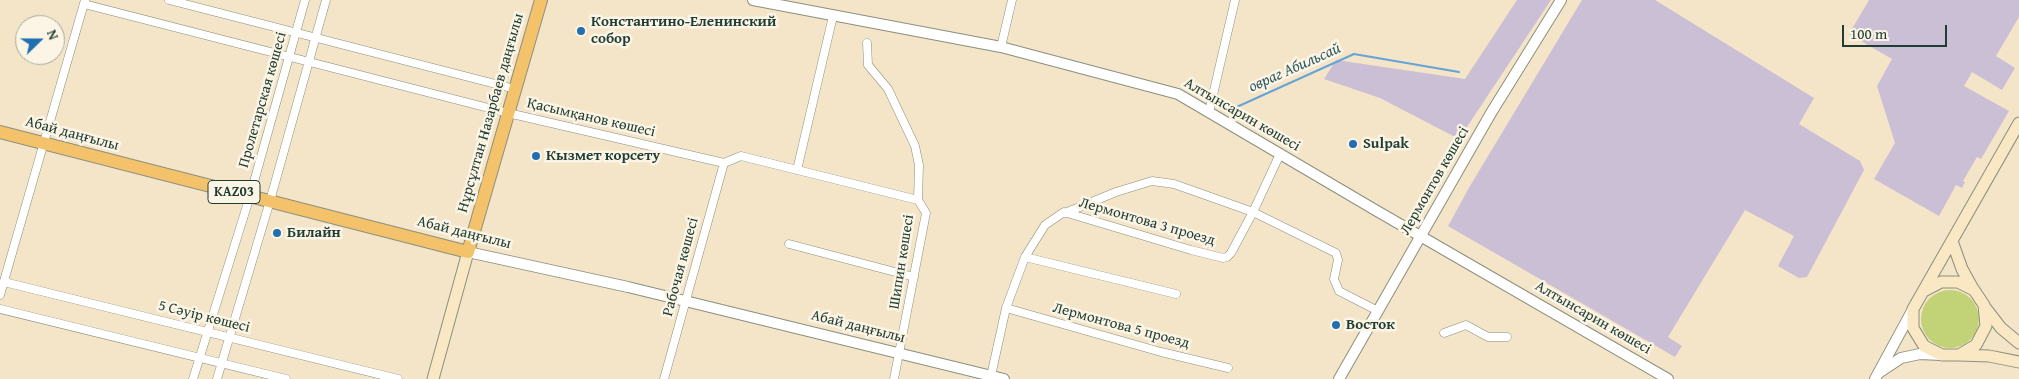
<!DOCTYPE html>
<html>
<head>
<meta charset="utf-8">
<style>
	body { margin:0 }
	#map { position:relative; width:2019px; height:379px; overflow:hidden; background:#f4e4c8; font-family:"Gentium Book Plus",serif }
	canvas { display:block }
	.north { position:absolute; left:15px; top:15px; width:50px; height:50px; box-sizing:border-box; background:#fcf5e5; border:1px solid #a4ab9e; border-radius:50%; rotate:68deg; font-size:14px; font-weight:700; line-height:20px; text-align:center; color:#1f3d34 }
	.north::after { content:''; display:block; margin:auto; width:18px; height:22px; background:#1f6fb2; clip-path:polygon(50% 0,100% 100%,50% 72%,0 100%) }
	.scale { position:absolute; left:1842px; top:25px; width:105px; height:22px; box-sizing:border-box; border:2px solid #1f3d34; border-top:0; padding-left:6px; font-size:15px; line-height:18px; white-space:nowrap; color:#1f3d34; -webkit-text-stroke:4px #fcf5e5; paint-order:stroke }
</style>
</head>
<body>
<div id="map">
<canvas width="2019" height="379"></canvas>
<div class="north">N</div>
<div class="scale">100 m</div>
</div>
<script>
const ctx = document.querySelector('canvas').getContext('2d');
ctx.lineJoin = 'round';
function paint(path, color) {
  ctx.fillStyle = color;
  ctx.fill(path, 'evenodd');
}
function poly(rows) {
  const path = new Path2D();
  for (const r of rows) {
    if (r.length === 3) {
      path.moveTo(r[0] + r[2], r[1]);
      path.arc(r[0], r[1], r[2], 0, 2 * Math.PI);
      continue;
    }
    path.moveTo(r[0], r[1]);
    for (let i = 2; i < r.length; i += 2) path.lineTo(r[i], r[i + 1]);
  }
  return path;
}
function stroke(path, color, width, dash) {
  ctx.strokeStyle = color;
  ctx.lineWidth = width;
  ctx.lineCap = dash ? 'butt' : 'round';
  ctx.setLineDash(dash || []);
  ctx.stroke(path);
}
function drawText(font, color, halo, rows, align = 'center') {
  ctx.font = font + ' "Gentium Book Plus",serif';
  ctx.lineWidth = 5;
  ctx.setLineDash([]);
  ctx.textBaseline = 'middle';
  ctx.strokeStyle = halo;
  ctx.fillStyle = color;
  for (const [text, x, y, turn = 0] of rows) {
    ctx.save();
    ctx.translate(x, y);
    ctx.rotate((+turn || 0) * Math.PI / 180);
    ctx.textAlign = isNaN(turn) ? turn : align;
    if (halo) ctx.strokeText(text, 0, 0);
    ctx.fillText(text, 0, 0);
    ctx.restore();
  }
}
paint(poly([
	[1517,0,1551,0,1459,139,1380,98,1324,79,1336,60,1465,79],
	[1582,0,1655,0,1814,98,1799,124,1860,161,1864,170,1807,277,1799,278,1778,266,1794,236,1745,210,1668,337,1682,346,1675,357,1448,226,1470,186],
	[1869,0,2019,0,2019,17,1996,56,2015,68,2002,90,1972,72,1964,86,2009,111,1981,159,1977,157,1963,181,1965,182,1962,188,1956,185,1939,216,1874,179,1895,143,1877,86,1892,59,1849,34]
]), '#cbbfd5');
paint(poly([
	[1950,319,29]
]), '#c1d376');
stroke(poly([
	[1230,110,1354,54,1459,72]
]), '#64a4d7', 2);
const minor = poly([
	[169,0,515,89],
	[84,4,508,113,724,163,741,156,918,200],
	[867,43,868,65,888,89,915,146,919,165,918,200,926,213,894,379],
	[1001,47,1012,0],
	[1209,112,1235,0],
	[797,170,833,16],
	[1065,213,1116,192,1152,181,1174,184,1253,212,1336,253,1338,260,1334,279,1339,291,1378,311],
	[789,244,914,277],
	[1025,257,1176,294],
	[4,282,398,379],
	[0,295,85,0],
	[1006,308,1161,352,1228,368],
	[0,309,286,379],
	[1444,333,1466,325,1488,337,1507,337],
	[991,376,1006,308,1025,257,1045,225,1064,212,1191,250,1223,258,1227,257,1231,253,1253,212,1280,154],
	[193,379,250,196,305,0],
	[217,379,270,201,326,0],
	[664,379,724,163]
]);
const tertiary = poly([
	[753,0,1001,47,1178,94,1377,211,1668,379],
	[468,252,628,287,1004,379],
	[1880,372,1901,358,1920,354,1941,355],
	[1339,379,1491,113,1561,0],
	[1875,379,1913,309]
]);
const secondary = poly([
	[1952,241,1962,269,1973,289],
	[1924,291,1941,282,1958,282,1974,290,1984,305,1986,326,1976,345,1959,355,1942,355,1924,346,1913,328,1913,309,2019,123],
	[1984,306,2001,328,2019,343],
	[1959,355,1989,356,2019,362],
	[433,379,468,252]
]);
const primary = poly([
	[0,132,468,252,541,0]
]);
stroke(minor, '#8a907e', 9);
stroke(tertiary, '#8a907e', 12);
stroke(secondary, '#8a907e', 13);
stroke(primary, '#8a907e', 14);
stroke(minor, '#fff', 8);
stroke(tertiary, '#fff', 10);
stroke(secondary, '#fae7c3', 11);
stroke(primary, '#f3c26a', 12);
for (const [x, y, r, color] of [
	[581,31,5,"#1f6fb2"],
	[1353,144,5,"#1f6fb2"],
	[536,156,5,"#1f6fb2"],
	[277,233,5,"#1f6fb2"],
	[1336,325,5,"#1f6fb2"]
]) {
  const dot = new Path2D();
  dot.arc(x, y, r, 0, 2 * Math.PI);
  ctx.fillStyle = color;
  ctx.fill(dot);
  stroke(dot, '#fcf5e5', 2);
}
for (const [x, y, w] of [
	[234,192,52]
]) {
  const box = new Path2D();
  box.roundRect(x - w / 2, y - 11.5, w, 23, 4);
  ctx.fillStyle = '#fcf5e5';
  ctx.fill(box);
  stroke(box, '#1f3d34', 1);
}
drawText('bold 14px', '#1f3d34', null, [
	["KАZ03",234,192]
]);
drawText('bold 15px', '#1f3d34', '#fcf5e5', [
	["Константино-Еленинский",591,22],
	["собор",591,39],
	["Sulpak",1363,144],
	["Кызмет корсету",546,156],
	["Билайн",287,233],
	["Восток",1346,325]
], 'left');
drawText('15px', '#1f3d34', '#fcf5e5', [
	["Пролетарская көшесі",263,100,-74],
	["Нұрсұлтан Назарбаев даңғылы",491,113,-74],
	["Алтынсарин көшесі",1242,115,30],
	["Қасымқанов көшесі",591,118,13],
	["Абай даңғылы",72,134,15],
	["Лермонтов көшесі",1435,181,-60],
	["Лермонтова 3 проезд",1147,222,16],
	["Абай даңғылы",464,233,14],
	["Шипин көшесі",902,262,-81],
	["Рабочая көшесі",681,267,-75],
	["5 Сәуір көшесі",204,317,14],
	["Алтынсарин көшесі",1593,318,30],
	["Лермонтова 5 проезд",1121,326,15],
	["Абай даңғылы",858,327,14]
]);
drawText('italic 16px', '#345c65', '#fcf5e5', [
	["овраг Абильсай",1295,68,-24]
]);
</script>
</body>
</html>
